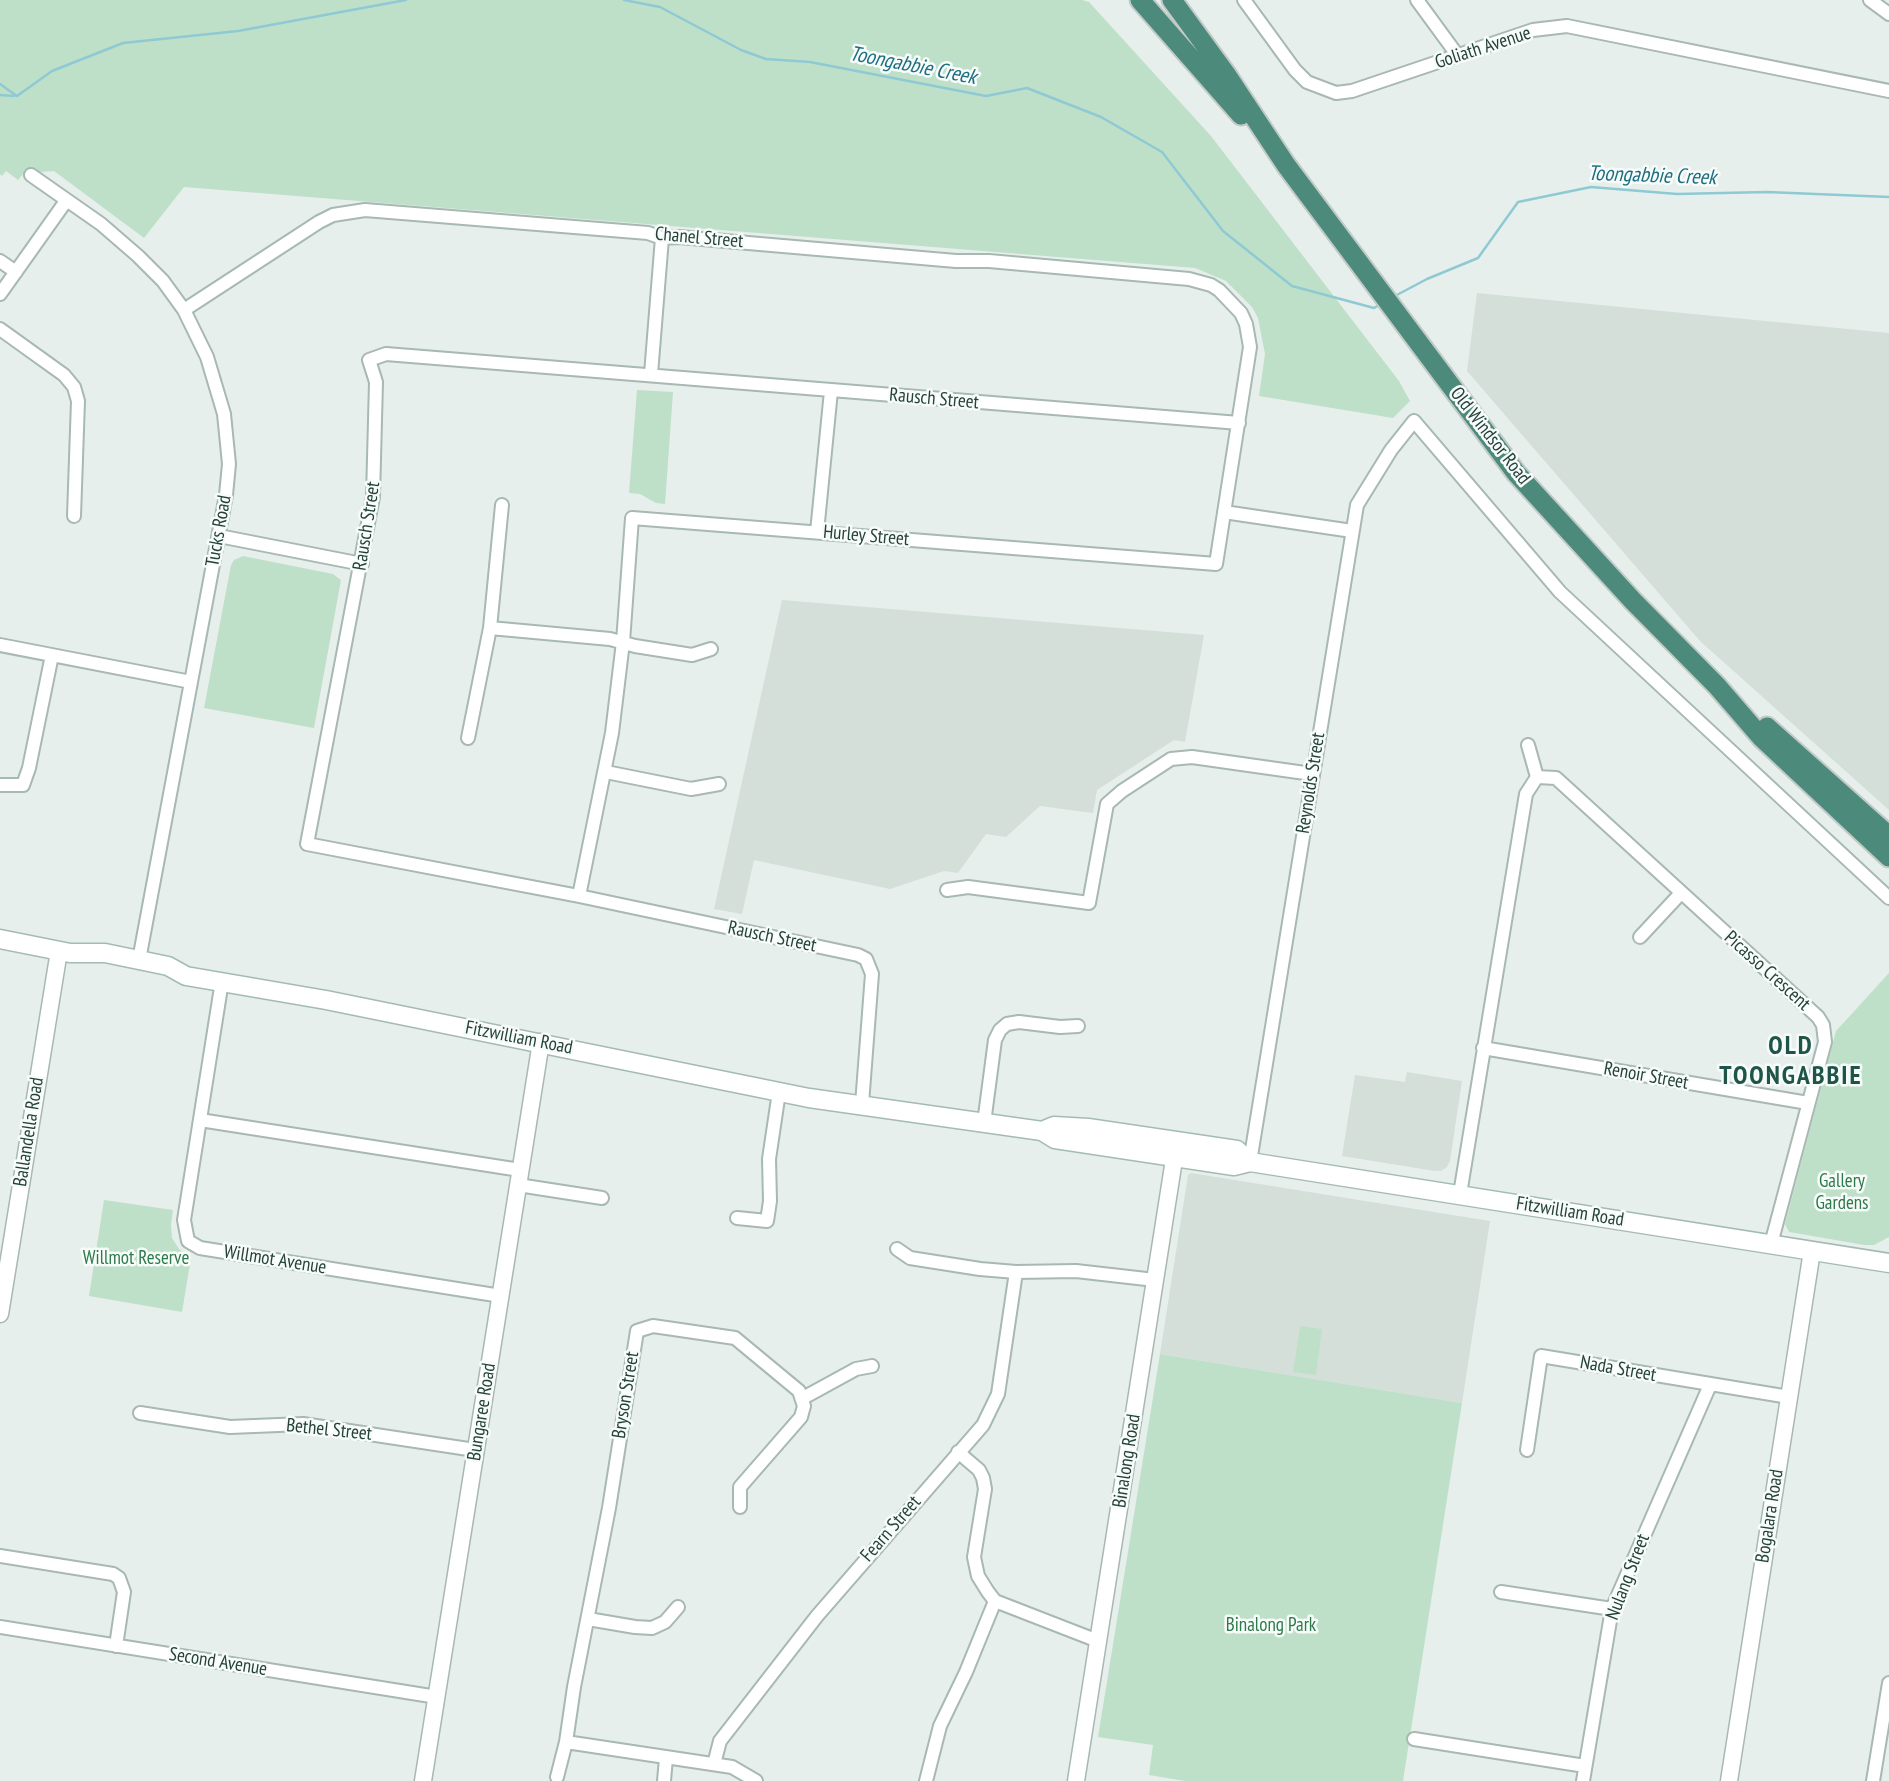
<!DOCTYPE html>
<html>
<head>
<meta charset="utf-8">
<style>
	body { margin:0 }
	canvas { display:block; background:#e6efeb }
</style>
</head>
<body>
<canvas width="1889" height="1781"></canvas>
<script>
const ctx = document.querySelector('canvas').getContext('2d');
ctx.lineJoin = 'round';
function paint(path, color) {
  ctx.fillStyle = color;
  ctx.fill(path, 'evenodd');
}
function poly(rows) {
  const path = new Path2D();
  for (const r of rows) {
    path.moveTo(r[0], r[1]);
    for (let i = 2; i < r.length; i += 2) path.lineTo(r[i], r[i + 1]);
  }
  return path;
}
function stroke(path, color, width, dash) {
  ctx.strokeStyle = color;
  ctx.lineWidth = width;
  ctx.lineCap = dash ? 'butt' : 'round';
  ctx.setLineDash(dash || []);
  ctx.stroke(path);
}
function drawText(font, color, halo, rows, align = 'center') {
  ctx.font = font + ' "PT Sans Narrow",sans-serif';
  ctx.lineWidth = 5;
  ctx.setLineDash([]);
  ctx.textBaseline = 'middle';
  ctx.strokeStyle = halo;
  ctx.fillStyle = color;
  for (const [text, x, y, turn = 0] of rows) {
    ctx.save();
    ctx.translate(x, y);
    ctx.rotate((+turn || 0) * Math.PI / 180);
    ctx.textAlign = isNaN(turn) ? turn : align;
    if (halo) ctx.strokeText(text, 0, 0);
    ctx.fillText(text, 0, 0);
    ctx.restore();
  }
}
paint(poly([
	[1477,293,1889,333,1889,810,1700,641,1467,371],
	[782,600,1204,635,1185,742,1174,740,1097,790,1093,813,1040,806,1006,837,986,834,958,873,944,871,890,889,754,860,742,914,714,909],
	[1407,1072,1462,1081,1450,1161,1447,1167,1441,1171,1435,1171,1342,1156,1355,1075,1405,1082],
	[1191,1173,1490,1221,1462,1403,1160,1354,1188,1175]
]), '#d4dfda');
paint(poly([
	[0,0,1082,0,1089,2,1211,136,1399,381,1410,401,1393,418,1259,396,1265,354,1258,318,1252,307,1226,281,1195,268,184,187,144,238,54,171,24,173,18,180,6,171,2,176,0,174],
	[637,390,673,392,665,504,656,503,640,494,629,493],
	[243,556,333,574,341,580,314,728,204,708,231,565,234,560],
	[1889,973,1889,1237,1874,1245,1864,1245,1789,1232,1785,1224,1836,1031],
	[104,1200,173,1210,171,1225,172,1238,179,1249,191,1258,182,1312,89,1296],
	[1300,1326,1322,1329,1316,1375,1293,1372],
	[1160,1354,1462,1403,1403,1781,1185,1781,1149,1775,1153,1745,1098,1737]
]), '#bfe0c8');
stroke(poly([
	[624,0,660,7,741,50,766,59,810,62,986,96,1027,88,1101,117,1162,152,1223,231,1292,286,1374,308,1381,304],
	[0,84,17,96,52,71,123,43,238,31,406,0],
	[0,95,14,96],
	[1393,297,1427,279,1478,258,1518,202,1591,187,1677,194,1767,192,1889,197]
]), '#8ec9d4', 2.5);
const minor = poly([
	[1244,0,1295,70,1307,82,1336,93,1352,91,1533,30,1567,26,1889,91],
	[1417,0,1458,56],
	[1870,0,1889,14],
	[31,175,101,224,138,256,163,281,184,310,207,357,224,414,229,464,226,495,139,960],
	[0,261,16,272],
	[0,294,66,201],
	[184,310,319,222,333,215,365,210,648,233,662,238,679,237,956,261,989,261,1189,279,1211,285,1219,290,1241,313,1246,324,1250,347,1216,564,632,518,623,642,612,733,579,896],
	[0,329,64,375,74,387,78,401,74,516],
	[651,374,662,238],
	[1224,512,1352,531],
	[817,532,831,391],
	[219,536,362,564],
	[490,628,610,639,635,646,692,655,711,649],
	[0,645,191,682],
	[468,738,490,628,502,505],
	[1528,745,1537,777],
	[606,772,691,789,719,784],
	[0,785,23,785,29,768,52,655],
	[947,890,968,887,1089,903,1107,804,1122,791,1171,759,1192,757,1312,774],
	[1640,937,1681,893],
	[222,981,184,1220,188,1241,200,1248,501,1296],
	[1483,1048,1808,1103],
	[862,1104,872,974,866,959,858,955,579,896,307,844,373,497,376,382,369,360,386,354,1239,423],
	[200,1120,520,1170],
	[984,1123,995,1040,1000,1030,1007,1024,1019,1022,1060,1027,1078,1026],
	[1250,1162,1357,505,1391,450,1414,421,1560,592,1889,898],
	[518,1185,602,1198],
	[1460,1194,1526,794,1537,777,1556,778,1818,1017,1823,1025,1825,1042,1771,1244],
	[737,1218,767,1221,770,1201,769,1159,779,1092],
	[897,1249,910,1258,980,1269,1016,1272,1076,1271,1155,1280],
	[803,1398,856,1369,872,1366],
	[140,1413,230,1427,303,1424,475,1450],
	[1527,1450,1541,1356,1789,1397],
	[958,1452,979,1470,983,1478,985,1489,974,1557,978,1576,988,1592,995,1601,1098,1641],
	[0,1556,113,1574,119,1578,124,1592,116,1646],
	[1501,1592,1612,1609],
	[588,1619,635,1627,652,1628,665,1622,678,1607],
	[0,1627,437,1697],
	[1414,1739,1585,1766],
	[566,1742,732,1767,756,1781],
	[714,1764,720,1741,817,1616,983,1425,998,1394,1016,1272],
	[557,1777,566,1742,574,1687,609,1508,637,1331,653,1326,735,1338,799,1391,804,1406,801,1417,740,1487,740,1507],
	[664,1781,666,1758],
	[926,1781,940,1726,966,1672,995,1601],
	[1583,1781,1612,1609,1710,1385],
	[1873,1781,1889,1683]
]);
const tertiary = poly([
	[0,1314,59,951],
	[423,1781,541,1042],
	[1076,1781,1176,1147],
	[1729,1781,1812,1251]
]);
const secondary = poly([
	[0,939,70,953,105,953,139,960,168,966,186,976,326,1000,809,1098,1042,1131,1055,1139,1234,1166,1250,1162,1889,1263],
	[1042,1131,1054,1126,1088,1128,1237,1150,1250,1162]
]);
const trunk = poly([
	[1140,0,1241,115],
	[1172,0,1226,74,1286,165,1516,473,1633,601,1717,686,1761,737,1889,857],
	[1767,727,1889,836]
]);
stroke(minor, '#a8b8b2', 16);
stroke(tertiary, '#a8b8b2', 19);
stroke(secondary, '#a4bbb3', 21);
stroke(trunk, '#c2cac8', 23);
stroke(minor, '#fff', 12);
stroke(tertiary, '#fff', 16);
stroke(secondary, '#fff', 18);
stroke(trunk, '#4c8a7c', 19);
drawText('19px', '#24423a', '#f7fbf9', [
	["Goliath Avenue",1483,48,-18],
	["Chanel Street",699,238,5],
	["Rausch Street",934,399,5],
	["Old Windsor Road",1490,436,52],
	["Rausch Street",367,526,-81],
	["Tucks Road",219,531,-80],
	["Hurley Street",866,536,5],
	["Reynolds Street",1311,783,-81],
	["Rausch Street",772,937,12],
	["Picasso Crescent",1767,971,42],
	["Fitzwilliam Road",519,1038,11],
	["Renoir Street",1646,1076,10],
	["Ballandella Road",29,1132,-81],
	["Fitzwilliam Road",1570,1212,9],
	["Willmot Avenue",275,1260,9],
	["Nada Street",1618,1369,10],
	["Bryson Street",626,1395,-81],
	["Bungaree Road",482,1412,-81],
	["Bethel Street",329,1430,6],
	["Binalong Road",1127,1461,-81],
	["Bogalara Road",1770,1516,-81],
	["Fearn Street",891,1529,-49],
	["Nulang Street",1628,1577,-69],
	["Second Avenue",218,1662,9]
]);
drawText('19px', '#2d7a4b', '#f7fbf9', [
	["Gallery",1842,1182],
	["Gardens",1842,1204],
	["Willmot Reserve",136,1259],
	["Binalong Park",1271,1626]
]);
drawText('italic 21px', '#1c6f80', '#f7fbf9', [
	["Toongabbie Creek",913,66,11],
	["Toongabbie Creek",1652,176,2]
]);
ctx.letterSpacing = '2px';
drawText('bold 26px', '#1f5548', '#f7fbf9', [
	["OLD",1791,1047],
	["TOONGABBIE",1791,1077]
]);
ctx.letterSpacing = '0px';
</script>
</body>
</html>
